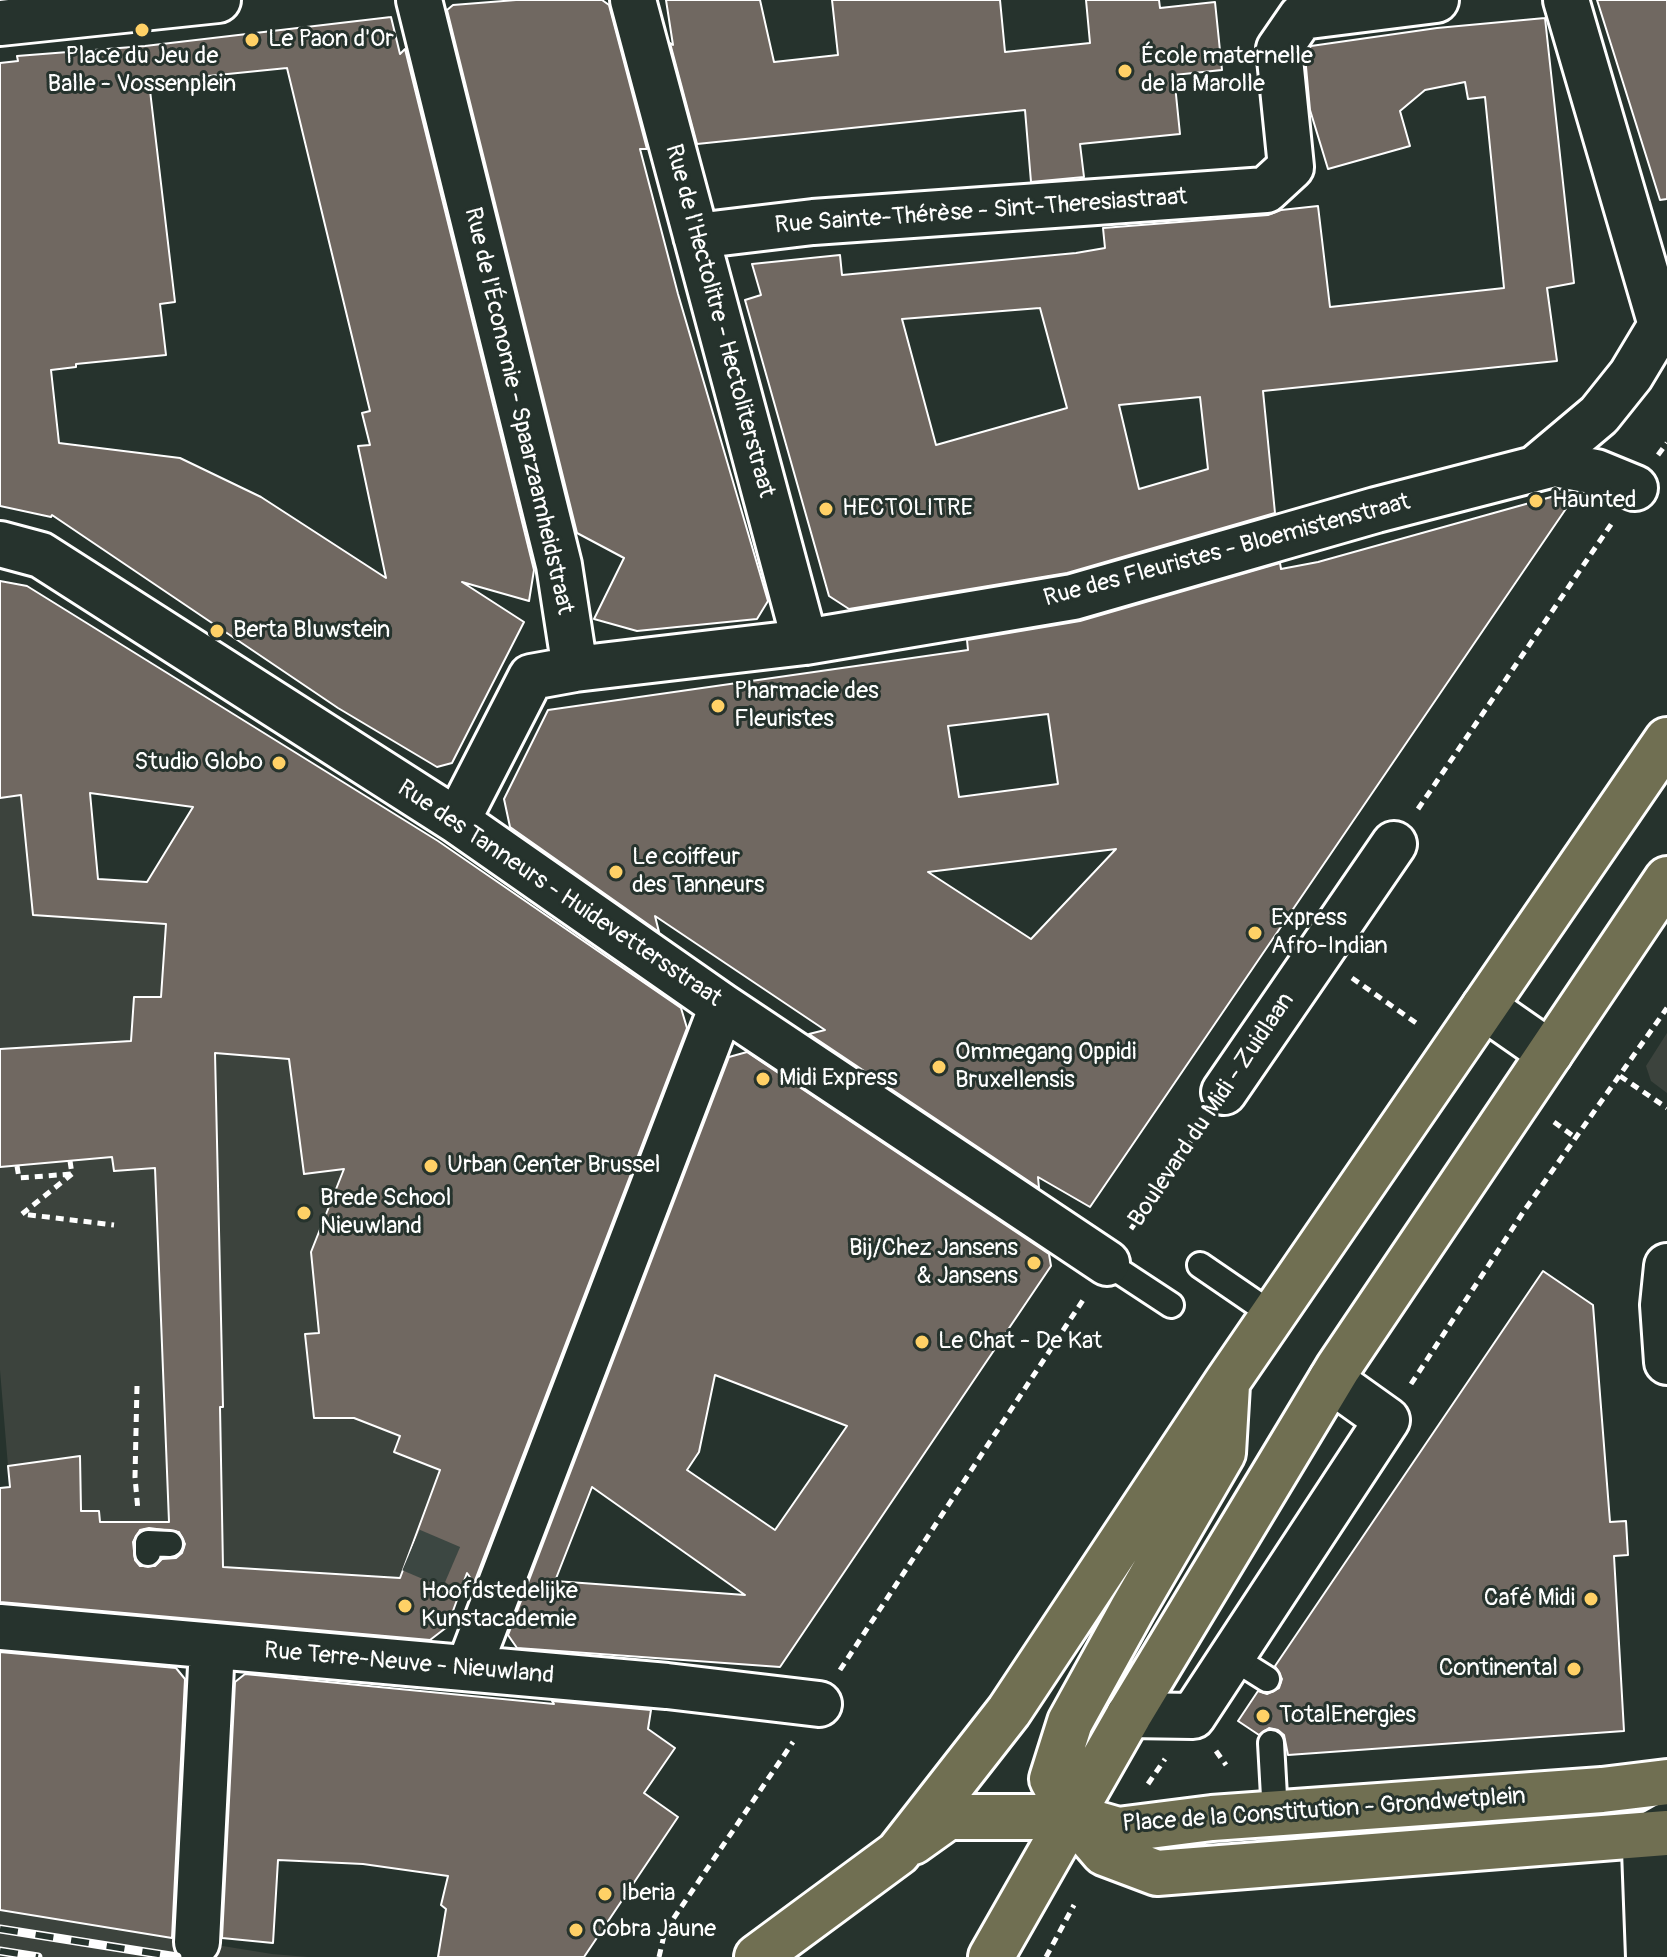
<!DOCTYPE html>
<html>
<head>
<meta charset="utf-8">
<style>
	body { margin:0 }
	canvas { display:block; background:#26332d }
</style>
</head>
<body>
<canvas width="1667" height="1957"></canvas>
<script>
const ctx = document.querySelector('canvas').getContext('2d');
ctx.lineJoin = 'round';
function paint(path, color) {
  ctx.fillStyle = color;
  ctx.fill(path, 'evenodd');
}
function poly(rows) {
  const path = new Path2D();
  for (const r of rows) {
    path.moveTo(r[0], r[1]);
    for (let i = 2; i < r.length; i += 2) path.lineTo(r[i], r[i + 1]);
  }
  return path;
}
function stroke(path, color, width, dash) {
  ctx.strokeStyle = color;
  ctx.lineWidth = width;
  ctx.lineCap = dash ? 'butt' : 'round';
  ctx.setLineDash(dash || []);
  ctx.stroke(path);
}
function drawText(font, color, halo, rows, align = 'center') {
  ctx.font = font + ' Pangolin,sans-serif';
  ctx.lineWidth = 6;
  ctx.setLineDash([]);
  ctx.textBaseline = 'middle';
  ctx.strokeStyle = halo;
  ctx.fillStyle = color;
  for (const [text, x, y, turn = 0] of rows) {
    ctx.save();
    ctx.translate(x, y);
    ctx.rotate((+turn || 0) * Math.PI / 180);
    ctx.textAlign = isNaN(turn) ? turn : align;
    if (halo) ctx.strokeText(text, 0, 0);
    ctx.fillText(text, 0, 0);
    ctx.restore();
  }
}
paint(poly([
	[0,744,17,749,33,915,207,927,361,995,477,1547,448,1624,435,1637,422,1640,120,1615,117,1523,100,1522,81,1511,80,1457,8,1466,0,1370],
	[1667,1033,1667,1093,1651,1081,1646,1066],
	[0,1910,272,1954,308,1957,0,1957]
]), '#3c433d');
const building = poly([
	[516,0,602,0,609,5,647,149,640,149,678,294,768,601,757,619,637,631,594,619,624,558,577,533,447,10,453,5,516,0],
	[666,0,760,0,774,62,838,55,832,0,1000,0,1005,52,1090,43,1086,0,1159,0,1160,8,1215,2,1222,70,1174,75,1180,134,1080,144,1084,177,1031,182,1025,110,697,144,670,43,673,45,666,0],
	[1597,0,1667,0,1667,199,1660,200,1597,0],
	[391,17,400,54,405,49,534,570,529,601,462,582,524,622,452,763,437,767,338,708,52,515,51,517,0,506,0,63,18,61,17,56,145,46,391,17],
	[287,68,370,411,362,413,370,445,358,446,386,578,261,497,180,458,59,443,51,370,76,367,76,364,166,355,160,304,175,302,149,82,287,68],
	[1545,18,1574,283,1547,288,1557,361,1263,391,1275,513,1067,573,849,609,829,596,745,300,761,295,752,264,840,255,842,275,1076,253,1105,248,1103,228,1268,215,1281,210,1318,206,1330,307,1504,288,1485,97,1468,99,1465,82,1425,90,1400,111,1410,146,1328,169,1310,110,1305,56,1311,46,1437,28,1545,18],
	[1040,308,1067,408,936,445,902,319,1040,308],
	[1200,397,1208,469,1139,489,1119,405,1200,397],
	[1569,492,1576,494,1090,1207,1038,1177,1039,1188,809,1034,825,1030,655,916,659,932,510,827,504,799,548,710,968,650,967,640,1080,621,1280,563,1281,569,1318,562,1569,492],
	[1048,714,1058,784,959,797,948,726,1048,714],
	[1116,849,1031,939,928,872,1116,849],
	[0,581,27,586,438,841,681,1008,687,1028,474,1583,467,1573,447,1627,430,1640,0,1602,0,1488,10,1487,8,1466,80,1456,81,1511,99,1511,100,1522,169,1522,155,1168,114,1171,112,1157,0,1167,0,1049,131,1041,134,997,161,997,166,924,33,915,21,795,0,798,0,581],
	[90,793,193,807,147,882,98,879,90,793],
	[215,1053,289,1059,304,1174,344,1169,311,1252,319,1333,305,1334,314,1418,354,1418,400,1436,394,1452,440,1470,400,1578,223,1567,220,1407,223,1407,215,1053],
	[149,1528,179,1532,185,1544,182,1553,176,1558,162,1559,155,1566,140,1566,135,1560,133,1542,140,1530,149,1528],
	[747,1052,1049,1254,1051,1266,780,1667,517,1648,508,1635,729,1057,747,1052],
	[715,1375,847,1426,775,1530,687,1470,699,1452,715,1375],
	[592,1487,745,1595,555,1581,592,1487],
	[1543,1271,1593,1305,1610,1522,1626,1521,1628,1555,1614,1556,1624,1731,1288,1755,1284,1735,1278,1730,1269,1728,1259,1735,1238,1721,1258,1691,1267,1694,1279,1688,1282,1679,1275,1666,1543,1271],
	[0,1652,176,1668,185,1679,172,1938,0,1910,0,1652],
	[245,1674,554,1704,552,1701,651,1710,648,1729,675,1748,644,1793,678,1817,584,1957,438,1957,446,1909,441,1905,448,1876,363,1864,278,1860,273,1943,222,1938,235,1682,245,1674]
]);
paint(building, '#706861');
stroke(building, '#fff', 2);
stroke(poly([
	[411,1550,467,1574]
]), '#3c4742', 44, [44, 22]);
const lane = poly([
	[1107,1263,1171,1305],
	[1200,1265,1273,1315],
	[148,1553,148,1543,170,1544],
	[1232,1657,1267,1679],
	[1271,1743,1275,1814]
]);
const street = poly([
	[419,0,559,565,575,669],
	[633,0,805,642],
	[1566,0,1661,325,1667,330],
	[0,23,218,0],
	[696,236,813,222,1266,190,1291,167,1279,49,1301,17,1436,0],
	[1536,468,1599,415,1631,375,1661,325],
	[0,544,41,555,457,821,722,1006,1107,1263],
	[457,821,531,677,575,669,805,642,1073,597,1376,510,1554,464,1596,472,1635,488],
	[1484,1007,1550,1053],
	[1224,1092,1394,844],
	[1667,1266,1663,1305,1667,1362],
	[0,1627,667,1686,819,1704],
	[469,1667,722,1006],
	[1129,1715,1193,1716,1387,1420,1331,1380],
	[197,1942,212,1647],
	[1649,1957,1645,1850,1651,1834,1667,1825]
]);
const primary = poly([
	[1227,1385,1223,1453,1133,1608,1070,1722,1052,1779,1073,1817,1104,1853,1157,1873,1667,1833],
	[913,1842,948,1817,1073,1817,1118,1830,1212,1818,1602,1790,1667,1782],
	[757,1957,898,1853,1009,1711,1227,1382,1667,740],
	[991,1957,1129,1715,1338,1368,1667,879]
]);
stroke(lane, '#fff', 30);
stroke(street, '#fff', 50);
stroke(primary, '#fff', 50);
stroke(poly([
	[1658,455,1667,443],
	[1418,809,1612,523],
	[1352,978,1419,1025],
	[1620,1076,1667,1108],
	[1554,1122,1576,1138],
	[70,1161,72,1174],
	[17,1166,19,1178,71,1174],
	[72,1174,22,1214,114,1225],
	[1131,1229,1202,1125],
	[1411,1384,1524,1211,1667,1008],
	[137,1386,135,1477,138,1511],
	[840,1670,1085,1297],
	[1216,1751,1226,1765],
	[1148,1784,1165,1759],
	[659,1957,665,1931,793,1742],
	[1046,1957,1074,1905]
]), '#fff', 5, [8, 6]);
stroke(lane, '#26332d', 24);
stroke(street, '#26332d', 44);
stroke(primary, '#706f52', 44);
const rail = poly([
	[0,1929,177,1957],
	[0,1951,38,1957]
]);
stroke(rail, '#fff', 9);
stroke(rail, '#26332d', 6, [18]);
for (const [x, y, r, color] of [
	[142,30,8,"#ffd166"],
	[252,40,8,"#ffd166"],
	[1125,71,8,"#ffd166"],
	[1536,501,8,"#ffd166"],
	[826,509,8,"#ffd166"],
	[217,631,8,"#ffd166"],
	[718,706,8,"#ffd166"],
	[279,763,8,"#ffd166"],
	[616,872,8,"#ffd166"],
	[1255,933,8,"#ffd166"],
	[939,1067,8,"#ffd166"],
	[763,1079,8,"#ffd166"],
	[431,1166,8,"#ffd166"],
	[304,1213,8,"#ffd166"],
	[1034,1263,8,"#ffd166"],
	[922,1342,8,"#ffd166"],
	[1591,1599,8,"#ffd166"],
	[405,1606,8,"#ffd166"],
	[1574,1669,8,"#ffd166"],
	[1263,1716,8,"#ffd166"],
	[605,1894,8,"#ffd166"],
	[576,1930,8,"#ffd166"]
]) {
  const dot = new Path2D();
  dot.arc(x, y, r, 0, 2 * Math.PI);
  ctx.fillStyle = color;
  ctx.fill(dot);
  stroke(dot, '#26332d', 3);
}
drawText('24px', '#fff', '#26332d', [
	["Le Paon d'Or",268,40],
	["Place du Jeu de",142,57,"center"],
	["Balle - Vossenplein",142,85,"center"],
	["École maternelle",1141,57],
	["de la Marolle",1141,85],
	["Haunted",1552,501],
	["HECTOLITRE",842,509],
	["Berta Bluwstein",233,631],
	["Pharmacie des",734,692],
	["Fleuristes",734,720],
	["Studio Globo",263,763,"right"],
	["Le coiffeur",632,858],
	["des Tanneurs",632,886],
	["Express",1271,919],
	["Afro-Indian",1271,947],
	["Ommegang Oppidi",955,1053],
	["Bruxellensis",955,1081],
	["Midi Express",779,1079],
	["Urban Center Brussel",447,1166],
	["Brede School",320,1199],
	["Nieuwland",320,1227],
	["Bij/Chez Jansens",1018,1249,"right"],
	["& Jansens",1018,1277,"right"],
	["Le Chat - De Kat",938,1342],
	["Hoofdstedelijke",421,1592],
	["Kunstacademie",421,1620],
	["Café Midi",1575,1599,"right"],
	["Continental",1558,1669,"right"],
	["TotalEnergies",1279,1716],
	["Iberia",621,1894],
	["Cobra Jaune",592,1930]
], 'left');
drawText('24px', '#fff', '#26332d', [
	["Rue Sainte-Thérèse - Sint-Theresiastraat",981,212,-4],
	["Rue de l'Hectolitre - Hectoliterstraat",719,321,75],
	["Rue de l'Économie - Spaarzaamheidstraat",518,411,77],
	["Rue des Fleuristes - Bloemistenstraat",1227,551,-15],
	["Rue des Tanneurs - Huidevettersstraat",559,894,34],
	["Boulevard du Midi - Zuidlaan",1212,1110,-56],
	["Rue Terre-Neuve - Nieuwland",409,1664,5],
	["Place de la Constitution - Grondwetplein",1324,1811,-4]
]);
</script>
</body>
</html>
